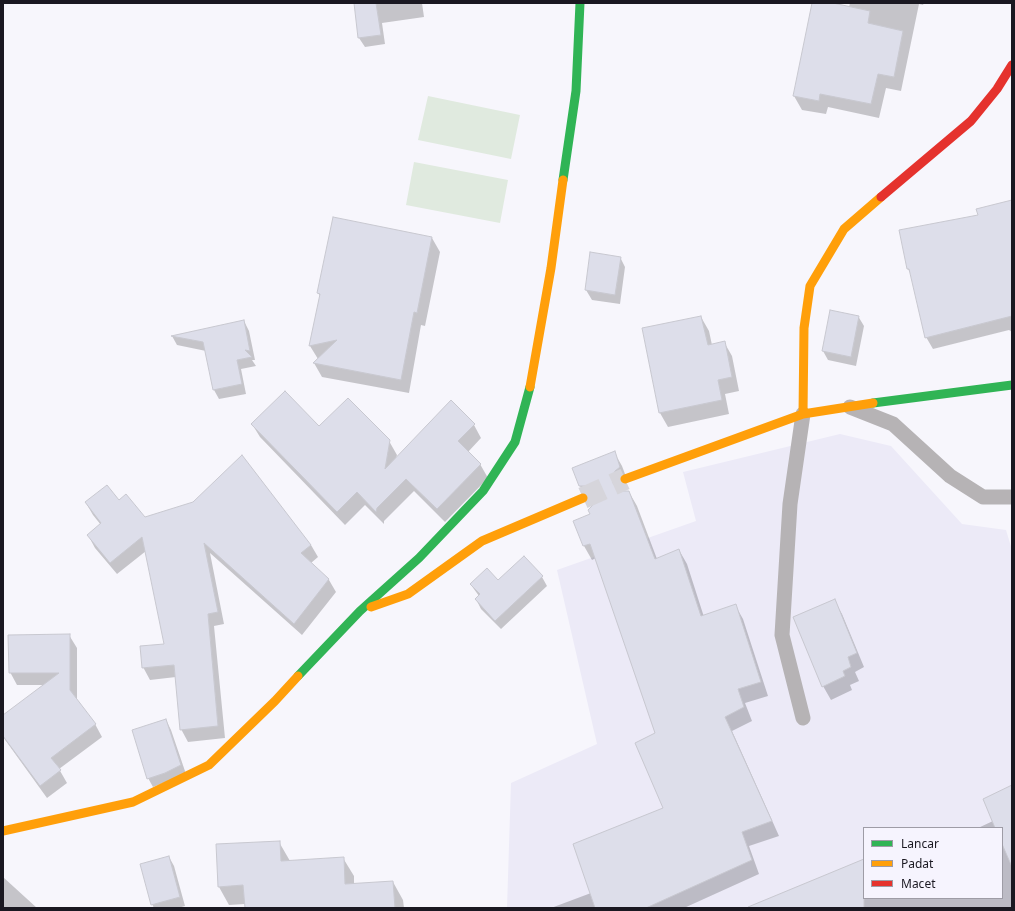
<!DOCTYPE html>
<html>
<head>
<meta charset="utf-8">
<style>
	body { margin:0 }
	#map { position:relative; width:1015px; height:911px; overflow:hidden; background:#f7f6fc; font-family:"Noto Sans",sans-serif }
	canvas { display:block }
	.frame { position:absolute; inset:0; border:4px solid #1a1821; pointer-events:none }
	.legend { position:absolute; left:863px; top:827px; width:140px; height:72px; box-sizing:border-box; background:#f6f4fe; border:1px solid #9e9ca6; margin:0; padding:5px 7px; list-style:none; font-size:12px; color:#1a1821 }
	.legend li { display:flex; align-items:center; gap:8px; height:20px }
	.legend b { width:20px; border:1px solid #9e9ca6 }
</style>
</head>
<body>
<div id="map">
<canvas width="1015" height="911"></canvas>
<div class="frame"></div>
<ul class="legend">
<li><b style="height:5px;background:#30b455"></b>Lancar</li>
<li><b style="height:5px;background:#ff9f0a"></b>Padat</li>
<li><b style="height:5px;background:#e5322d"></b>Macet</li>
</ul>
</div>
<script>
const ctx = document.querySelector('canvas').getContext('2d');
ctx.lineJoin = 'round';
function paint(path, color) {
  ctx.fillStyle = color;
  ctx.fill(path, 'evenodd');
}
function poly(rows) {
  const path = new Path2D();
  for (const r of rows) {
    path.moveTo(r[0], r[1]);
    for (let i = 2; i < r.length; i += 2) path.lineTo(r[i], r[i + 1]);
  }
  return path;
}
function stroke(path, color, width, dash) {
  ctx.strokeStyle = color;
  ctx.lineWidth = width;
  ctx.lineCap = dash ? 'butt' : 'round';
  ctx.setLineDash(dash || []);
  ctx.stroke(path);
}
paint(poly([
	[840,434,891,446,962,524,1006,530,1012,550,1012,908,507,908,511,783,597,744,557,570,696,521,683,472],
	[864,828,1002,828,1002,898,864,898]
]), '#eceaf7');
paint(poly([
	[428,96,520,115,511,159,418,140],
	[414,162,508,180,500,223,406,205]
]), '#e0eadf');
paint(poly([
	[355,3,422,3,424,17,382,23,385,44,365,47,359,38],
	[813,3,828,3,849,7,850,3,924,3,923,5,919,4,901,91,886,88,879,118,828,107,826,114,802,110,794,96],
	[1012,202,1012,332,1009,330,933,349,926,337,911,274,908,269,979,215],
	[432,238,440,252,425,326,421,325,409,393,322,377,314,363,318,359,310,346,320,296,318,293],
	[591,254,620,257,625,267,620,304,592,300,586,290],
	[858,316,864,326,856,366,828,360,823,351],
	[701,317,709,331,712,345,724,342,732,356,739,391,725,394,729,414,668,427,660,413,643,329],
	[244,321,249,331,255,360,252,360,256,366,241,369,246,394,219,399,214,390,206,351,177,345,172,336],
	[252,424,319,428,389,441,397,455,396,458,474,425,481,438,468,452,480,464,488,478,445,522,414,491,384,521,384,524,365,505,345,525,260,437],
	[614,452,622,466,628,482,623,485,620,491,629,492,637,506,657,559,679,550,687,564,704,617,735,605,743,619,768,696,745,703,752,721,732,731,779,836,749,846,759,874,684,908,551,908,591,893,664,808,656,734,596,558,592,560,584,546,574,521,591,515,596,500,588,500,580,486],
	[119,501,144,518,311,545,318,557,311,563,329,580,336,592,302,635,210,553,224,624,214,626,225,738,188,742,181,729,176,677,150,680,143,667,165,644,146,551,117,574,95,548,88,535,101,525,93,515,86,503],
	[542,577,547,586,501,629,481,609,476,599,479,596,471,585],
	[834,600,842,614,864,667,855,672,859,681,850,685,852,690,831,700,823,686],
	[69,635,77,648,77,701,95,724,102,737,59,769,67,783,47,798,3,737,3,717,44,685,17,685,10,672],
	[166,720,171,730,186,774,153,787,148,778],
	[1012,787,1012,908,749,908,864,860,864,898,1002,898,1002,828,978,828,993,821],
	[279,842,290,861,343,858,354,876,354,885,393,882,403,900,404,908,246,908,245,904,229,905,219,887],
	[169,857,174,866,185,906,178,908,154,908,152,904],
	[3,877,37,908,3,908]
]), '#0003');
const building = poly([
	[354,3,376,3,381,35,358,38,354,3],
	[812,3,833,3,870,11,868,23,903,31,894,77,878,74,871,104,820,94,819,101,793,96,812,3],
	[1012,200,1012,316,925,338,909,269,907,269,899,230,978,215,976,209,1012,200],
	[333,217,432,237,417,313,414,312,401,380,313,363,337,340,309,346,320,294,317,293,333,217],
	[590,252,621,257,615,295,585,290,590,252],
	[830,310,859,316,851,357,822,351,830,310],
	[701,316,708,345,725,341,732,377,718,380,722,400,659,413,642,328,701,316],
	[244,320,250,351,245,350,252,357,237,360,242,384,213,390,203,342,171,336,244,320],
	[285,391,319,426,348,398,390,440,385,469,451,400,475,424,458,441,481,464,437,509,406,479,377,508,376,512,357,492,337,512,251,424,285,391],
	[615,451,620,467,615,471,613,476,613,483,617,489,623,491,629,491,655,559,679,549,701,616,736,604,761,682,738,689,744,707,725,717,772,821,742,832,752,860,646,908,595,908,573,844,663,808,635,743,655,733,590,544,583,546,573,521,590,514,588,510,593,505,595,499,595,493,591,488,585,486,579,486,572,468,615,451],
	[242,455,311,545,301,553,329,579,294,624,204,543,218,612,208,614,218,726,180,730,174,665,142,668,140,646,164,644,142,537,110,563,87,535,101,523,85,502,107,485,119,500,126,494,145,517,193,502,242,455],
	[524,556,543,576,495,621,475,599,480,594,470,584,487,568,498,580,524,556],
	[835,599,857,653,848,657,851,667,843,671,845,676,822,687,793,617,835,599],
	[70,634,70,690,96,724,51,758,61,770,40,786,3,736,3,715,59,673,9,673,8,635,70,634],
	[166,719,181,765,165,773,147,779,132,730,166,719],
	[1012,785,1012,867,1002,844,1002,828,995,828,983,799,1012,785],
	[280,841,281,861,344,857,345,884,393,881,395,908,245,908,243,885,218,887,216,844,280,841],
	[169,856,180,897,151,905,140,864,169,856],
	[864,859,864,908,748,908,748,907,864,859]
]);
paint(building, '#dddeea');
stroke(building, '#c8c8d0', 1);
stroke(poly([
	[583,498,625,479]
]), '#d6d5db', 22, [22, 11]);
stroke(poly([
	[850,407,893,424,950,476,983,497,1012,497],
	[803,718,782,635,790,504,803,414]
]), '#b6b3b5', 15);
stroke(poly([
	[563,180,576,91,580,3],
	[873,403,1012,385],
	[298,676,360,611,419,558,483,491,515,442,530,387]
]), '#30b455', 9);
stroke(poly([
	[530,387,551,268,563,180],
	[803,414,804,328,810,286,844,229,881,197],
	[625,479,803,414,873,403],
	[371,607,408,594,482,541,583,498],
	[3,831,133,802,209,765,275,701,298,676]
]), '#ff9f0a', 9);
stroke(poly([
	[881,197,971,121,997,89,1012,65]
]), '#e5322d', 9);
</script>
</body>
</html>
